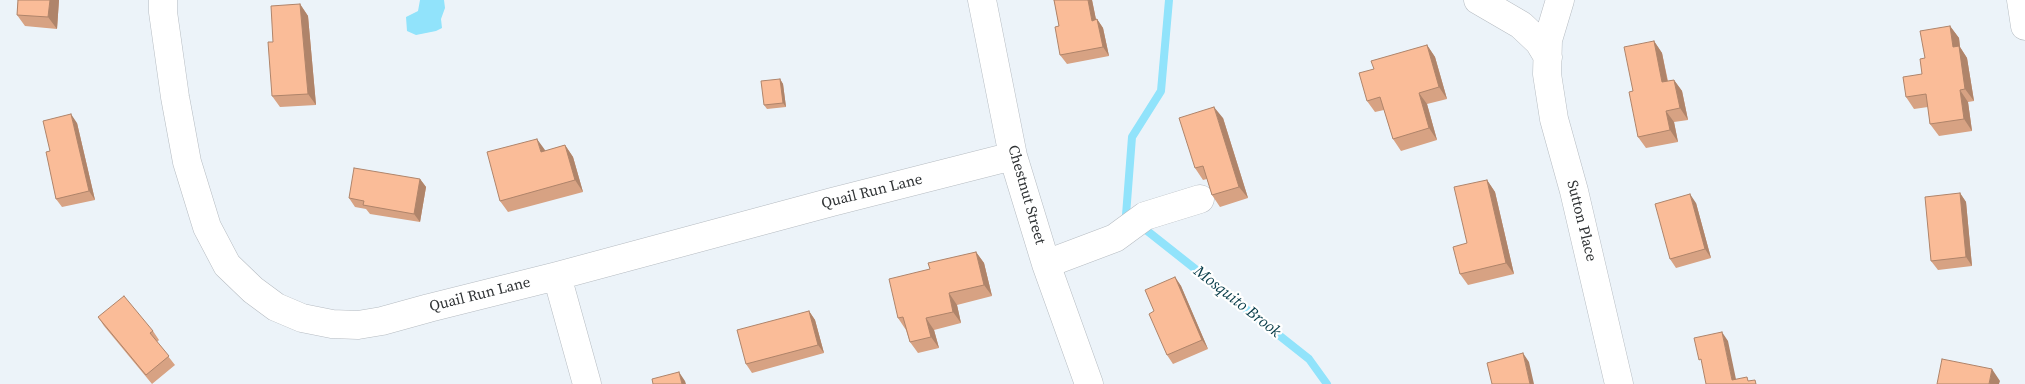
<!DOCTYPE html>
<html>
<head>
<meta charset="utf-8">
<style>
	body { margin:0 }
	canvas { display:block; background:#ecf3f9 }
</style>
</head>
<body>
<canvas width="2025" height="384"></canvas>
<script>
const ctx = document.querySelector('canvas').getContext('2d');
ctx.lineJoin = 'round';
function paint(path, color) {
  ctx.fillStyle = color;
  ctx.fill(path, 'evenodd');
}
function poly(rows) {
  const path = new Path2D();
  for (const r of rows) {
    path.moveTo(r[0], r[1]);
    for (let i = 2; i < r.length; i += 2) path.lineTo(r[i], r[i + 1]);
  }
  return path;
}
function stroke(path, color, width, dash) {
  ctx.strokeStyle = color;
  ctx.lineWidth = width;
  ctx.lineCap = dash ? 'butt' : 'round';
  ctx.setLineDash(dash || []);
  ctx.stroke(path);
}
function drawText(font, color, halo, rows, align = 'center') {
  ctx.font = font + ' "Source Serif 4",serif';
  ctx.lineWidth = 4.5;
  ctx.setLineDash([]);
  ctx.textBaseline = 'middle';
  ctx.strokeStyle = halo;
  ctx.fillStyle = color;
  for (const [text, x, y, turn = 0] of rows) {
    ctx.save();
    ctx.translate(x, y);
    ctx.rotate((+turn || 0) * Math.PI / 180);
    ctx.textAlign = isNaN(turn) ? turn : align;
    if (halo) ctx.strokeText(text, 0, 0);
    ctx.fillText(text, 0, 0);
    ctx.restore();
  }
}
paint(poly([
	[420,0,444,0,445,8,441,19,442,28,436,31,416,35,407,31,406,17,418,11]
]), '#91e3fb');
stroke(poly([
	[1126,215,1132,137,1161,91,1169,0],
	[1141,226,1309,359,1327,384]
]), '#91e3fb', 8);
const minor = poly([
	[163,0,163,12,175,97,187,162,207,227,227,265,253,290,276,307,302,318,332,324,358,325,382,321,429,308,557,276,832,202,1013,156],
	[982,0,1013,156,1046,264,1089,384],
	[1478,0,1521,25,1539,42,1548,57],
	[1560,0,1548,40,1547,74,1554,119,1574,191,1619,384],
	[2021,0,2025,26],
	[1046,264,1115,238,1145,216,1200,199],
	[557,276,587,384]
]);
stroke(minor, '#b6bcc2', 29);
stroke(minor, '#fff', 28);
paint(poly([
	[18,0,59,0,57,29,25,26,17,15],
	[1054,0,1092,0,1096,20,1097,19,1103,28,1109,56,1067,64,1060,55,1059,26],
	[300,4,308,16,316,105,280,107,272,96,273,42],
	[1950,26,1959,38,1960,47,1967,58,1974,101,1968,102,1972,131,1939,136,1930,124,1928,107,1914,109,1906,97,1922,74,1925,58],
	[1654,41,1662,53,1668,81,1674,80,1682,91,1688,120,1674,122,1678,142,1646,148,1638,137,1633,91],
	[1427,45,1435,57,1447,99,1427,104,1437,140,1401,151,1393,139,1384,110,1375,112,1367,101],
	[780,79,783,84,786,107,767,109,764,105],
	[1223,118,1248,198,1220,207,1212,195,1207,179,1203,180,1195,168],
	[77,123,95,200,62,207,56,199,50,151],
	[565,145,573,157,583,192,508,212,500,201,545,151],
	[420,179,426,187,420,222,370,214,366,209,355,207,349,198],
	[1487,180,1495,192,1514,274,1468,285,1460,274,1467,243],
	[1960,193,1966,202,1972,266,1938,270,1931,261],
	[1696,203,1711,258,1676,268,1670,259],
	[976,252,984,263,992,296,957,305,961,323,934,330,939,348,918,353,910,342,906,330,898,318,930,269],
	[1175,277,1181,286,1208,349,1173,364,1167,355,1154,311],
	[809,311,815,320,824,353,752,373,746,364],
	[98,317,153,331,159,340,157,342,175,365,152,384,104,326]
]), '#d7a283');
paint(poly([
	[50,0,59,0,57,29,48,17],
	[1088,0,1092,0,1098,29,1092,21],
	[300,4,308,16,316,105,308,94],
	[1097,19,1103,28,1109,56,1103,47],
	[1950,26,1959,38,1960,47,1967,58,1974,101,1965,89,1953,47],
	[1654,41,1662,53,1670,94,1662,82],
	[1427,45,1435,57,1447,99,1439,87],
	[780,79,783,84,786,107,783,103],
	[1674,80,1682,91,1688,120,1680,108],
	[1960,90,1968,102,1972,131,1964,119],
	[1419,93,1427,104,1437,140,1429,128],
	[1214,107,1223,118,1248,198,1239,187],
	[1666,111,1674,122,1678,142,1670,130],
	[71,114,77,123,95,200,89,191],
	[537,139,545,150,549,164,541,152],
	[565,145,573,157,583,192,575,180],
	[420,179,426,187,420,222,414,214],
	[1487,180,1495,192,1514,274,1506,263],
	[1960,193,1966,202,1972,266,1966,257],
	[1690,194,1696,203,1711,258,1705,249],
	[976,252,984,263,992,296,984,285],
	[1175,277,1181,286,1208,349,1202,340],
	[949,293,957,305,961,323,953,312],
	[809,311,815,320,824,353,818,345],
	[926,318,934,330,939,348,931,337],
	[1722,332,1728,341,1737,384,1732,380],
	[1523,353,1529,362,1534,384,1530,384],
	[1992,369,2000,381,1999,384,1989,384],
	[679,372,685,381,686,384,682,384]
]), '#af846a');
const building = poly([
	[18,0,50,0,48,17,17,15,18,0],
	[1054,0,1088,0,1092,21,1097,19,1103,47,1060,55,1055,27,1059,26,1054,0],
	[300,4,308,94,272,96,268,42,273,42,271,6,300,4],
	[1950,26,1953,47,1959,46,1965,89,1960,90,1964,119,1930,124,1926,94,1906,97,1903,77,1922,74,1920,59,1925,58,1920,31,1950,26],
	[1654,41,1662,82,1674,80,1680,108,1666,111,1670,130,1638,137,1629,92,1633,91,1624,47,1654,41],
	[1427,45,1439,87,1419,93,1429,128,1393,139,1380,97,1367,101,1359,73,1374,69,1371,61,1427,45],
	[780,79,783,103,764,105,761,81,780,79],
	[1214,107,1239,187,1212,195,1203,166,1195,168,1179,118,1214,107],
	[71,114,89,191,56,199,46,152,50,151,43,121,71,114],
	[537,139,541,152,565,145,575,180,500,201,487,152,537,139],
	[354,168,420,179,414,214,363,205,364,201,349,198,354,168],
	[1487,180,1506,263,1460,274,1453,247,1467,243,1454,187,1487,180],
	[1960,193,1966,257,1931,261,1925,197,1960,193],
	[1690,194,1705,249,1670,259,1655,204,1690,194],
	[976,252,984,285,949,293,953,312,926,318,931,337,910,342,903,317,898,318,889,279,930,269,928,263,976,252],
	[1175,277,1202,340,1167,355,1149,314,1154,311,1145,290,1175,277],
	[124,296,153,331,150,333,169,356,146,375,98,317,124,296],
	[809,311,818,345,746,364,737,330,809,311],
	[1722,332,1732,380,1747,377,1748,381,1755,380,1756,384,1706,384,1701,359,1699,360,1694,338,1722,332],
	[1523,353,1530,384,1492,384,1487,363,1523,353],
	[1942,359,1992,369,1989,384,1937,384,1942,359],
	[679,372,682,384,653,384,652,379,679,372]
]);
paint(building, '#fabc98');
stroke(building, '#af846a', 1);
drawText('15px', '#303335', '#fff', [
	["Quail Run Lane",872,192,-14],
	["Chestnut Street",1026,195,74],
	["Sutton Place",1581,221,76],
	["Quail Run Lane",480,295,-14]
]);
drawText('italic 16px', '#083c49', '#fff', [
	["Mosquito Brook",1237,302,38]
]);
</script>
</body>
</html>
